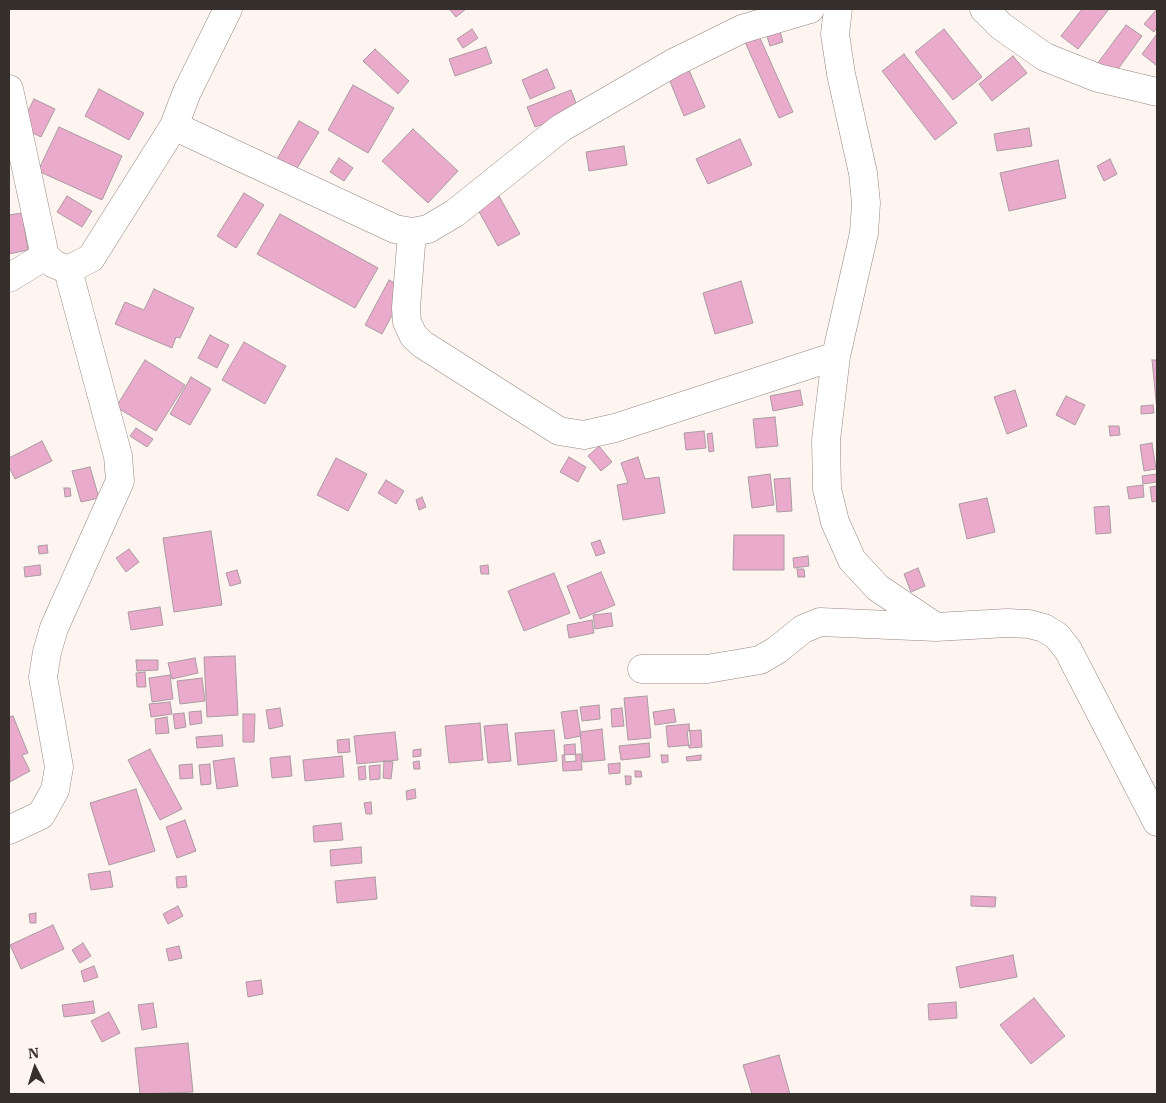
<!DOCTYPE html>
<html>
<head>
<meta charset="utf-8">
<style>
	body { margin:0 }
	#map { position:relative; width:1166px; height:1103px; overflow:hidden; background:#fff5f0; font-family:"IBM Plex Serif",serif }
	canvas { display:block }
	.frame { position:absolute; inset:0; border:10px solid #36302d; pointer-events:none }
	.north { position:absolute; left:10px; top:1043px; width:50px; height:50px; -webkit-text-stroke:4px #fff5f0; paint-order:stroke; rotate:355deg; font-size:14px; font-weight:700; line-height:20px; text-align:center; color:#36302d }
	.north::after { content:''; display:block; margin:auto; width:18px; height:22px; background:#36302d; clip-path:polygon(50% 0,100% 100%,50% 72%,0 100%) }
</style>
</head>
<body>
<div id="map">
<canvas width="1166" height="1103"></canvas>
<div class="frame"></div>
<div class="north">N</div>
</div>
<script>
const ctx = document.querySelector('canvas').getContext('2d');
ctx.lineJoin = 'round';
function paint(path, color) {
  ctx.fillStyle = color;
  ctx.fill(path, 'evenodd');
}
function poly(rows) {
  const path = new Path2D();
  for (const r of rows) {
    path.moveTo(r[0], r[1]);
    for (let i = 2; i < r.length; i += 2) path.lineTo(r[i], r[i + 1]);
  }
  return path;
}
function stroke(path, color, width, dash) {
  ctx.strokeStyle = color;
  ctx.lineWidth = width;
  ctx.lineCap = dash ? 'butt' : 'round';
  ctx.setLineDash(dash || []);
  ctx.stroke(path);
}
const building = poly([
	[449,9,466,9,456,17,449,9],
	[1082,9,1109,9,1078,49,1061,36,1082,9],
	[1157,9,1157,27,1154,32,1144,24,1157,9],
	[1126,25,1142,36,1113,76,1097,64,1126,25],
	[779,28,783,42,770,46,766,33,779,28],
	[472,29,478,38,463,48,457,39,472,29],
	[944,29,982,77,953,100,915,52,944,29],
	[1157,34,1157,66,1142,54,1157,34],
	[759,36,793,112,779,118,745,42,759,36],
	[486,47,492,63,455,76,449,59,486,47],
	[375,49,409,81,398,94,363,61,375,49],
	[904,54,957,123,935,140,882,71,904,54],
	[1013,56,1027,73,992,101,979,84,1013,56],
	[547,69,555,88,530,99,522,80,547,69],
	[689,70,705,107,684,116,669,79,689,70],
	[353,85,394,108,368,153,328,130,353,85],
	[99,89,144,113,129,140,85,116,99,89],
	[571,90,579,111,535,127,527,107,571,90],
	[34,99,55,109,41,137,20,127,34,99],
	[299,121,319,132,296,170,277,159,299,121],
	[59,127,122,156,102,200,38,171,59,127],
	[1029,128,1032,146,997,151,994,134,1029,128],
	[413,129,458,171,428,203,382,161,413,129],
	[740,139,752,165,708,184,696,159,740,139],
	[624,146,627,165,589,171,586,152,624,146],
	[339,158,353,168,344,181,330,172,339,158],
	[1110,159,1117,174,1104,181,1097,166,1110,159],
	[1058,160,1066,198,1009,211,1000,173,1058,160],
	[244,193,264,205,236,248,217,236,244,193],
	[67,196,92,211,82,227,57,212,67,196],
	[499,196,520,234,498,246,477,208,499,196],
	[22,213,28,250,9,254,9,215,22,213],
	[280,214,378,268,355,308,257,254,280,214],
	[389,280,406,289,382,334,365,325,389,280],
	[741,281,753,323,715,334,703,293,741,281],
	[154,289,194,308,180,338,176,337,172,348,115,324,125,302,144,310,154,289],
	[210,335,229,345,217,368,198,358,210,335],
	[244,342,286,366,265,404,222,380,244,342],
	[145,360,185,385,156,431,116,407,145,360],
	[1152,360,1157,360,1157,410,1152,360],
	[191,377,211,389,190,425,170,414,191,377],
	[800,390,803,405,773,411,770,396,800,390],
	[1015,390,1027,426,1007,434,994,397,1015,390],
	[1066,396,1085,405,1075,425,1056,415,1066,396],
	[1153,405,1154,413,1141,414,1141,406,1153,405],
	[775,417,778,446,756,448,753,419,775,417],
	[1109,426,1119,426,1120,435,1110,436,1109,426],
	[136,428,153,439,147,447,130,436,136,428],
	[704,431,706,448,686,450,684,433,704,431],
	[712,433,714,451,709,452,707,434,712,433],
	[42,441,52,461,15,479,9,467,9,458,42,441],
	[1152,443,1156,469,1144,471,1140,445,1152,443],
	[599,446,612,462,601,471,588,456,599,446],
	[569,457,586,467,578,482,560,472,569,457],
	[638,457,645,479,659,477,665,513,623,520,617,485,628,483,621,463,638,457],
	[336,458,367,474,348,511,317,495,336,458],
	[90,467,99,498,81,502,72,471,90,467],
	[770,474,774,505,752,508,748,477,770,474],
	[1157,474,1157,482,1143,484,1142,476,1157,474],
	[790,478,792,511,777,512,774,479,790,478],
	[386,480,404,491,396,504,378,493,386,480],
	[1143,485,1144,497,1129,499,1127,487,1143,485],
	[1157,486,1157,501,1152,502,1150,487,1157,486],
	[64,488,70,488,71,496,65,497,64,488],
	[422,497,426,507,419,510,416,500,422,497],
	[987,498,995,532,967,539,959,504,987,498],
	[1109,506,1111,533,1096,534,1094,507,1109,506],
	[211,531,222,605,174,612,163,538,211,531],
	[734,535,784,535,784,570,733,570,734,535],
	[600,540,605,553,596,556,591,543,600,540],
	[47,545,48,553,39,554,38,546,47,545],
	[129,549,139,562,126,572,116,558,129,549],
	[808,556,809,566,794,568,793,558,808,556],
	[40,565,41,575,25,577,24,567,40,565],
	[488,565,489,574,481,574,480,566,488,565],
	[918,568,925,586,911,592,904,574,918,568],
	[797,569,804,569,805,577,798,577,797,569],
	[237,570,241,583,230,586,226,573,237,570],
	[601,572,615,605,580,619,567,586,601,572],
	[554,573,570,613,524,631,508,591,554,573],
	[160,607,163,625,131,630,128,612,160,607],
	[611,613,613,626,595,629,593,615,611,613],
	[592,620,594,633,569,638,567,625,592,620],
	[235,656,238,715,207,717,204,657,235,656],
	[195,658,198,673,172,679,168,663,195,658],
	[136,660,158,660,158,670,137,671,136,660],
	[145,672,146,687,137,687,136,673,145,672],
	[170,675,173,699,152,702,149,678,170,675],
	[202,678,205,701,180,704,177,681,202,678],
	[647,696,651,738,628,740,624,698,647,696],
	[170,702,172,714,151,717,149,704,170,702],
	[599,705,600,719,582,721,580,707,599,705],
	[280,708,283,726,269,729,266,710,280,708],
	[622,708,624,726,612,727,611,709,622,708],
	[674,709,676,722,655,725,653,712,674,709],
	[577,710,581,736,565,739,561,712,577,710],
	[201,711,202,723,190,725,189,712,201,711],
	[184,713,186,727,175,729,173,714,184,713],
	[243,714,255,714,254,742,243,742,243,714],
	[13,716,28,753,22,755,30,771,10,782,9,717,13,716],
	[167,717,169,733,156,734,155,719,167,717],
	[480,723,483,760,449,763,445,726,480,723],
	[507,724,511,761,488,763,484,726,507,724],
	[689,724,691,745,668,747,666,726,689,724],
	[602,729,605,760,583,762,580,732,602,729],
	[554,730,557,761,518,765,515,733,554,730],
	[701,730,702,747,689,748,687,731,701,730],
	[395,732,398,760,357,764,354,736,395,732],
	[222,735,223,746,197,748,196,737,222,735],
	[349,739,350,752,338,753,337,740,349,739],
	[649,743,650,757,621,760,619,746,649,743],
	[575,744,576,761,565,762,564,745,575,744],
	[150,749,182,809,160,820,128,760,150,749],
	[421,749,421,756,413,757,413,750,421,749],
	[581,754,582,770,563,771,562,755,581,754],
	[661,755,668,755,668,762,662,763,661,755],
	[701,755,701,760,687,761,686,757,701,755],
	[290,756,292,776,272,778,270,758,290,756],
	[342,756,344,777,305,781,303,760,342,756],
	[234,758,238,786,217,789,213,761,234,758],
	[384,761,393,762,391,779,383,778,384,761],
	[419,761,420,769,414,769,413,762,419,761],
	[620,763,620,773,609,774,608,764,620,763],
	[192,764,193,778,180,779,179,765,192,764],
	[210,764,211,784,201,785,199,765,210,764],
	[380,765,380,779,370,780,369,766,380,765],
	[365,766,366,779,359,780,358,767,365,766],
	[635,771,641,771,642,777,635,777,635,771],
	[625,776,631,776,631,784,626,785,625,776],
	[136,789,155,851,109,865,90,803,136,789],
	[415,789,416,798,407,800,406,791,415,789],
	[371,802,372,814,366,814,364,803,371,802],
	[185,820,196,851,177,858,166,827,185,820],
	[341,823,343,840,314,842,313,826,341,823],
	[361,847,362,863,331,866,330,850,361,847],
	[110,871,113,887,91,890,88,874,110,871],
	[186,876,187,887,177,888,176,877,186,876],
	[375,877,377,899,337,903,335,881,375,877],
	[971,896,996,897,995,907,971,906,971,896],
	[178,906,183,916,168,924,163,914,178,906],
	[36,913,36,923,30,923,29,914,36,913],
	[53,925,64,949,21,969,10,945,53,925],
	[83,943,91,956,80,963,72,950,83,943],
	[179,946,182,958,169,961,166,949,179,946],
	[1013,955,1017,977,960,988,956,967,1013,955],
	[94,966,98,977,84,982,81,971,94,966],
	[261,980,263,994,248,997,246,982,261,980],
	[1034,998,1065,1036,1031,1064,1000,1025,1034,998],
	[93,1001,95,1013,64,1017,62,1005,93,1001],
	[956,1002,957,1018,929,1020,928,1004,956,1002],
	[153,1003,157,1027,142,1030,138,1005,153,1003],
	[109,1012,120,1033,102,1042,91,1021,109,1012],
	[188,1043,193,1092,140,1094,135,1048,188,1043],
	[779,1055,790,1094,752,1094,743,1065,779,1055]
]);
paint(building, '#e9aacb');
stroke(building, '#aa9ba2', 1);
const minor = poly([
	[838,9,835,34,841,74,863,173,866,203,864,233,836,356,826,440,827,489,835,522,852,560,878,588,936,627,1007,623,1029,624,1044,628,1057,636,1068,650,1157,822],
	[984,9,1001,26,1045,57,1098,78,1157,92],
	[9,89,45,256,54,264,68,270,91,258,174,126,187,92,228,9],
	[174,126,395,229,412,232,428,229,455,213,561,128,673,63,742,29,810,9],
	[412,232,406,308,407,322,413,335,422,344,559,431,584,435,615,428,836,356],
	[9,278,45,256],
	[642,669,707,669,760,660,777,650,803,629,820,622,936,627],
	[9,830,41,815,55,790,59,767,43,677,47,652,54,628,120,481,118,456,68,270]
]);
stroke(minor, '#958780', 29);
stroke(minor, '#fff', 28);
</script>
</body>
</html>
